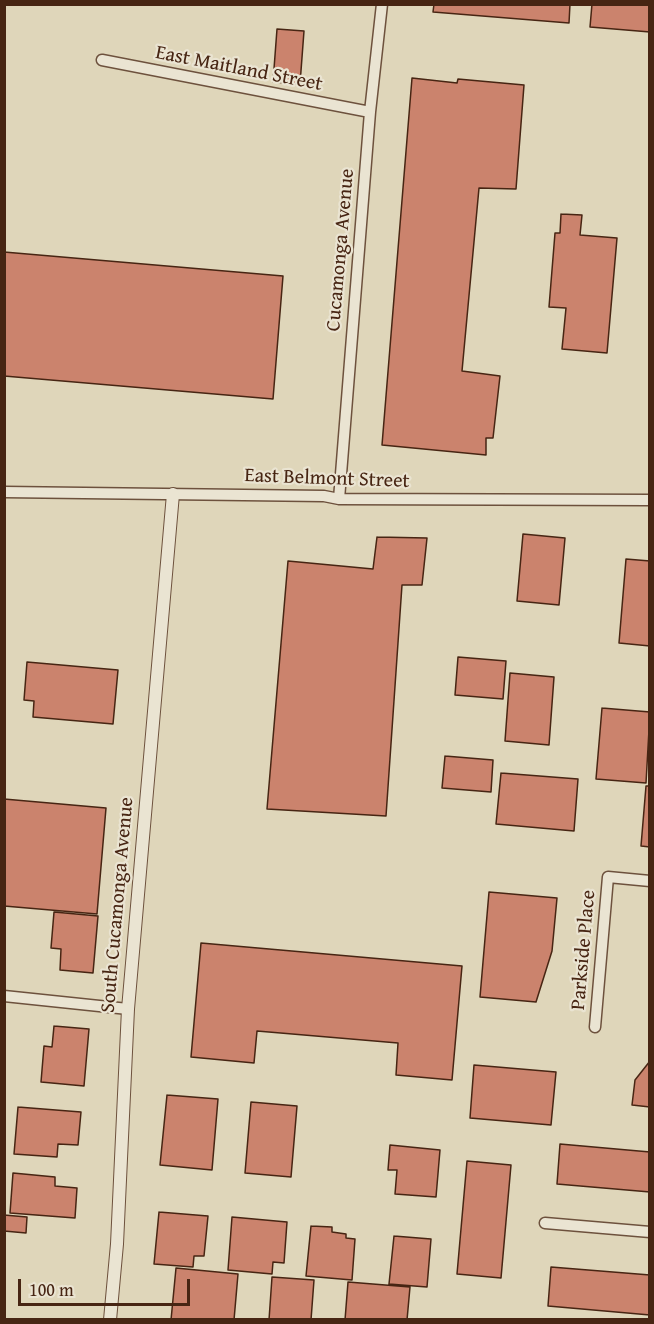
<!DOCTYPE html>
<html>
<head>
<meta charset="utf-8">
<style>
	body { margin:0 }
	#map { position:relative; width:654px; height:1324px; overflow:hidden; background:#dfd6ba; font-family:"Gentium Book Plus",serif }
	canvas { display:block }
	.frame { position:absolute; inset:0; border:6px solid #472513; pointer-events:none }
	.scale { position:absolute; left:18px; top:1279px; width:172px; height:27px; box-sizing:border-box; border:3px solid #472513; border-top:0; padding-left:8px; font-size:18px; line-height:21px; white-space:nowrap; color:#472513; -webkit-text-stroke:4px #eae4d2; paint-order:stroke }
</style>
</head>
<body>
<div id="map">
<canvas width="654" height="1324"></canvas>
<div class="frame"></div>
<div class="scale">100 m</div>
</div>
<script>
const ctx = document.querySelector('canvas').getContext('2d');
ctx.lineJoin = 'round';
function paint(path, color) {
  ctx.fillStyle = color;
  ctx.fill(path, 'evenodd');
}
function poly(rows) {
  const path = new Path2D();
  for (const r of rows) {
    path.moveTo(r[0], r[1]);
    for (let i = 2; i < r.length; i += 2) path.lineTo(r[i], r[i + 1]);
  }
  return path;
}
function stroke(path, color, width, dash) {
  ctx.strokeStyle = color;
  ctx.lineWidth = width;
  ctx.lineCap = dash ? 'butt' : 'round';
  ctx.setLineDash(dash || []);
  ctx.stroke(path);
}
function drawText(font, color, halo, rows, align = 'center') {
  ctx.font = font + ' "Gentium Book Plus",serif';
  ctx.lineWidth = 4.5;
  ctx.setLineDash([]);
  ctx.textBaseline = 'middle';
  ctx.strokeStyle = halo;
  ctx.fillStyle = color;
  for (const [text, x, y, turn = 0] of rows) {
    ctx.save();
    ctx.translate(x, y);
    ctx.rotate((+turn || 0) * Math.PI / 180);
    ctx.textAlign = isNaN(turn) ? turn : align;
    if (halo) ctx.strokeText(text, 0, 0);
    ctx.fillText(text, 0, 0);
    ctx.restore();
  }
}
const building = poly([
	[434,4,570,4,569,23,433,12,434,4],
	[592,4,650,4,650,32,590,27,592,4],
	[277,29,304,31,300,84,273,82,277,29],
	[412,78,457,83,458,79,524,85,516,189,479,188,462,371,500,376,493,438,486,438,486,455,382,445,412,78],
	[561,214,582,215,580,235,617,238,607,353,562,349,566,308,549,307,555,233,560,233,561,214],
	[4,252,283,276,273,399,4,376,4,252],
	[523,534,565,538,559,605,517,601,523,534],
	[377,537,427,538,422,585,402,585,386,816,267,809,288,561,373,569,377,537],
	[626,559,650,561,650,646,619,643,626,559],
	[458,657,506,661,503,699,455,695,458,657],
	[27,662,118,670,113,724,33,717,34,701,24,700,27,662],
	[510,673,554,677,549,745,505,741,510,673],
	[602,708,650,712,646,783,596,779,602,708],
	[445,756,493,760,491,792,442,788,445,756],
	[501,773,578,779,574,831,496,824,501,773],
	[646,786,650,786,650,847,641,846,646,786],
	[4,799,106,808,97,914,4,906,4,799],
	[489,892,557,898,552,951,536,1002,480,997,489,892],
	[54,912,98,916,93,973,60,970,61,949,51,948,54,912],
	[201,943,462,966,452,1080,396,1075,398,1043,257,1031,254,1063,191,1057,201,943],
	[54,1026,89,1029,84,1086,41,1082,44,1046,52,1047,54,1026],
	[650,1061,650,1107,632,1105,635,1080,650,1061],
	[474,1065,556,1072,551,1125,470,1118,474,1065],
	[167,1095,218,1099,212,1170,160,1165,167,1095],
	[251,1102,297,1106,291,1177,245,1173,251,1102],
	[18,1107,81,1112,78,1145,58,1144,57,1157,14,1154,18,1107],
	[560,1144,650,1152,650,1192,557,1184,560,1144],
	[390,1145,440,1150,436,1197,395,1194,397,1170,388,1170,390,1145],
	[467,1161,511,1165,501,1278,457,1274,467,1161],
	[13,1173,55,1177,55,1186,77,1188,75,1218,10,1213,13,1173],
	[159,1212,208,1216,204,1256,194,1256,193,1267,154,1264,159,1212],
	[4,1215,27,1217,26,1233,4,1231,4,1215],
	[232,1217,287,1222,284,1263,273,1262,272,1274,228,1270,232,1217],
	[311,1226,332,1227,332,1232,346,1234,346,1238,355,1239,352,1280,306,1276,311,1226],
	[394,1236,431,1239,427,1287,389,1284,394,1236],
	[551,1267,650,1275,650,1315,548,1306,551,1267],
	[176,1268,238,1274,234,1320,171,1320,176,1268],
	[272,1277,314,1280,311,1320,269,1320,272,1277],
	[348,1282,410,1287,407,1320,345,1320,348,1282]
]);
paint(building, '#cb836d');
stroke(building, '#472513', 1.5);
const minor = poly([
	[102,60,370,112],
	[4,492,324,496,339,499,650,500],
	[339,499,370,112,382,4],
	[4,996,128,1009],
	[595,1027,608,877,650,881],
	[545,1223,650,1232]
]);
const tertiary = poly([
	[110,1320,117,1244,128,1009,173,494]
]);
stroke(minor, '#6d513d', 13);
stroke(tertiary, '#6d513d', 14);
stroke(minor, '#eae4d2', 10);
stroke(tertiary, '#eae4d2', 12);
drawText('20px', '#472513', '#eae4d2', [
	["East Maitland Street",239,69,11],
	["Cucamonga Avenue",341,250,-85],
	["East Belmont Street",327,479,2],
	["South Cucamonga Avenue",118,905,-85],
	["Parkside Place",584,950,-85]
]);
</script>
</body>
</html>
